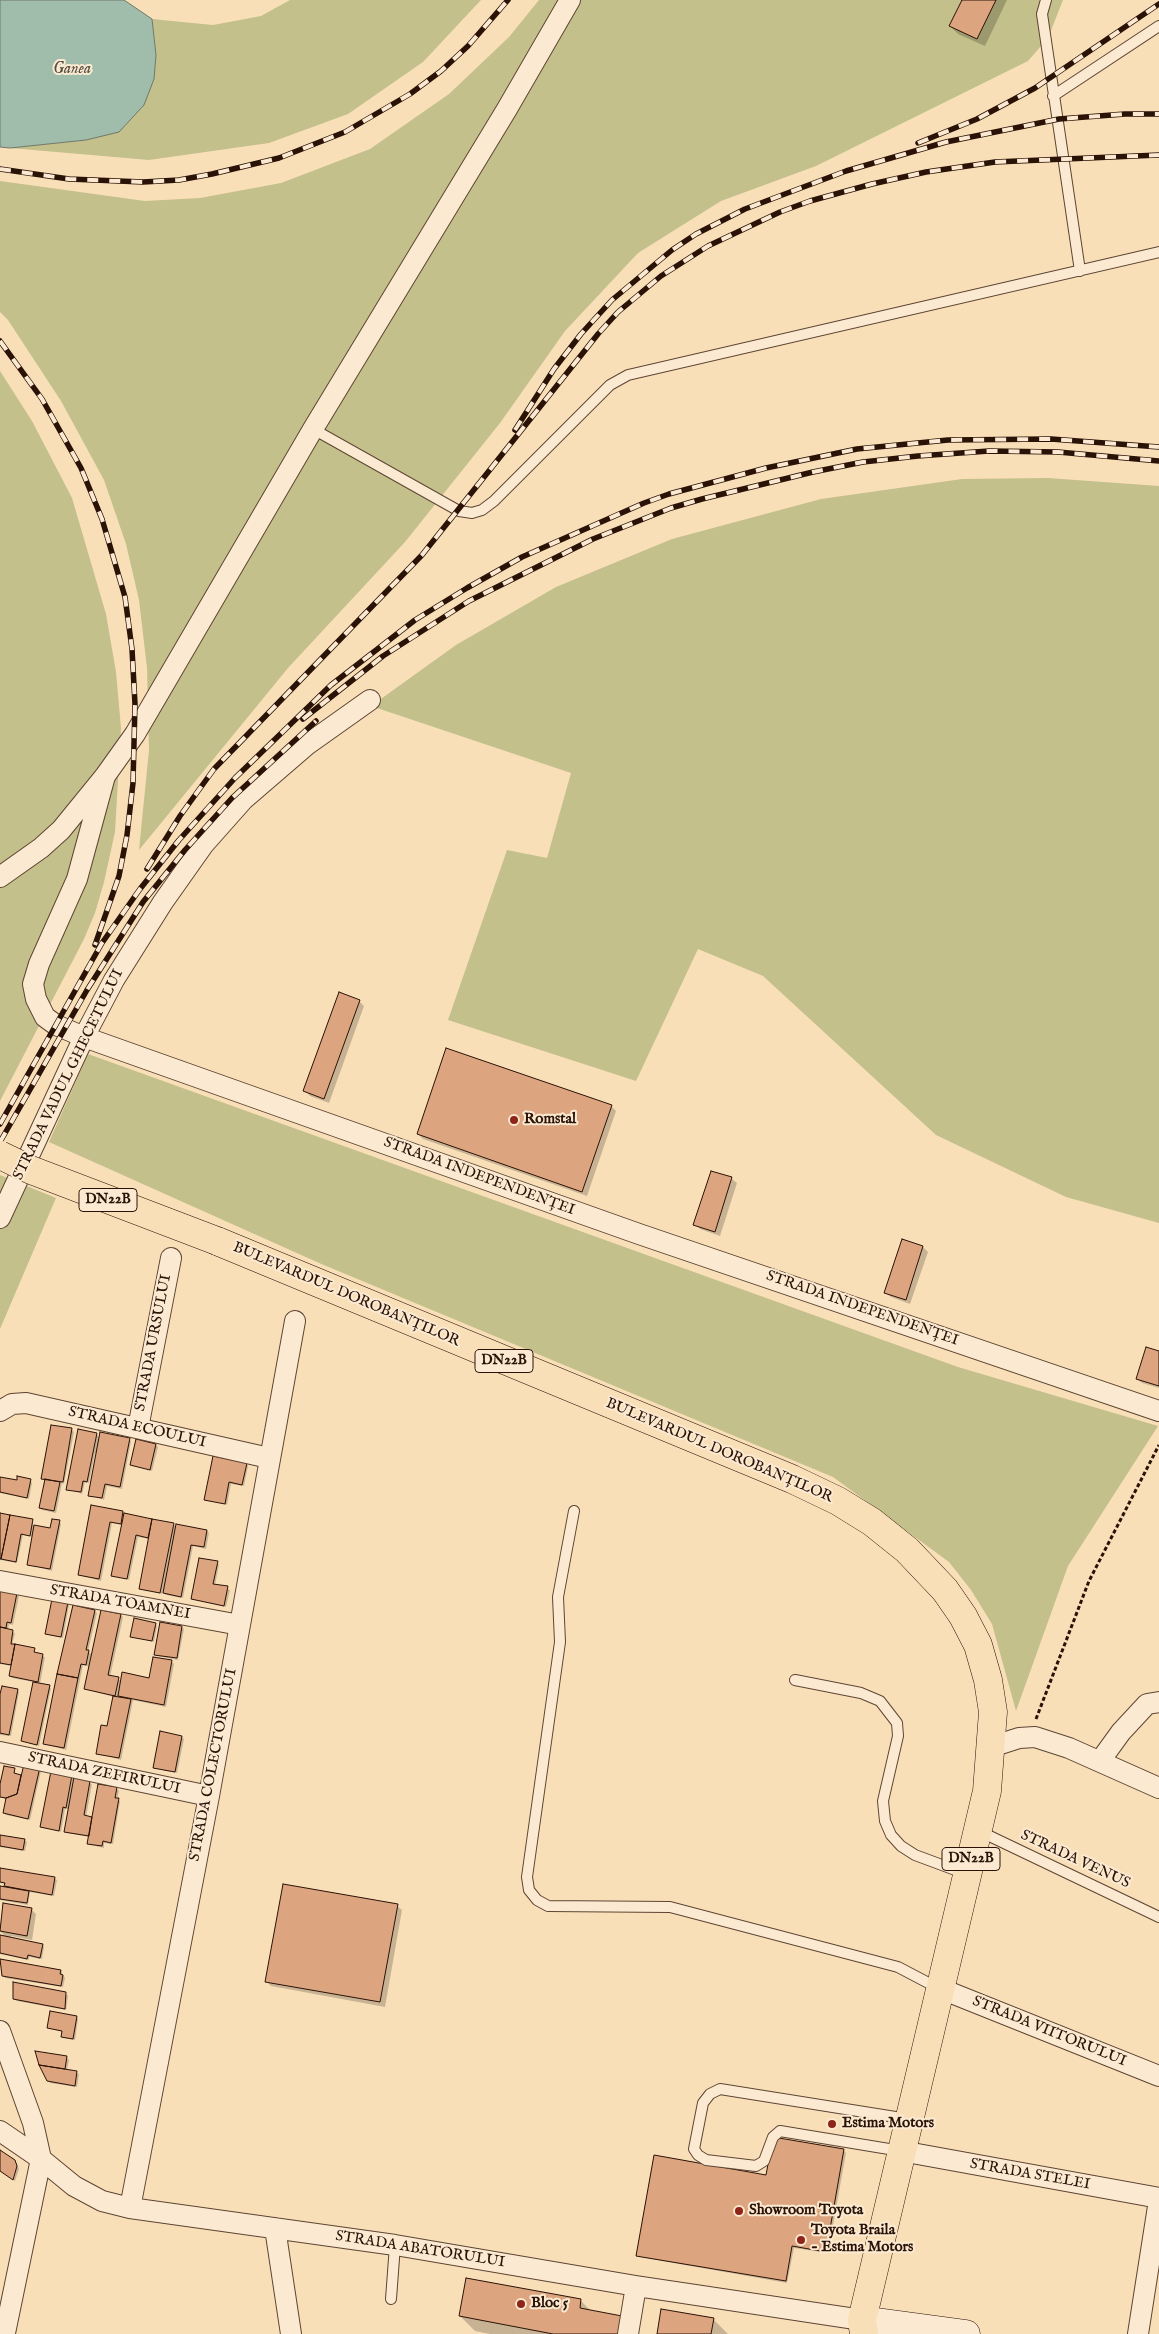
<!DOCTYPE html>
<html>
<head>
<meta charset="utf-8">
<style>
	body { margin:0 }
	canvas { display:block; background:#f9dfb8 }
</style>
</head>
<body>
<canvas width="1159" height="2334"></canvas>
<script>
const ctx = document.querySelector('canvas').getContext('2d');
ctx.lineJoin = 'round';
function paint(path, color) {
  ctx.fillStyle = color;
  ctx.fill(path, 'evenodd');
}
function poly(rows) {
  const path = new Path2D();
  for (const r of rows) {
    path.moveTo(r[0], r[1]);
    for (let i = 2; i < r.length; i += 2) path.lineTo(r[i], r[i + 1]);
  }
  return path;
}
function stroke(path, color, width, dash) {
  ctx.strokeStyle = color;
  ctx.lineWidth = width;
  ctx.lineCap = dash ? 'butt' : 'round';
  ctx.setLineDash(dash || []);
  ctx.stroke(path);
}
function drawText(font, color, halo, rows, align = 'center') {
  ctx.font = font + ' "IM FELL English",serif';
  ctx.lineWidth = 4;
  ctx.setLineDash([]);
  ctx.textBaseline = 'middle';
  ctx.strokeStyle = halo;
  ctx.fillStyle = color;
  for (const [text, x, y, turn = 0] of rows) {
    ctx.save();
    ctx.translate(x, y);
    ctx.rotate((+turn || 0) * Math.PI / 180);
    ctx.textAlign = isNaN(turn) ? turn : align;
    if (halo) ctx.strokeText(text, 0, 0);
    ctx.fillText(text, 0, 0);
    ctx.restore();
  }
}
paint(poly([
	[290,0,481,0,423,62,348,114,269,143,149,160,10,148,86,140,156,55,152,19,213,25,261,16],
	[539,0,1063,0,1048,38,1028,61,816,166,721,201,638,253,565,331,500,423,405,542,288,668,139,850,149,750,147,668,139,600,126,544,104,480,61,401,8,320,0,312,0,181,145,201,200,198,281,183,370,149,449,94,509,37],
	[0,371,32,421,72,498,106,614,116,672,121,728,115,832,104,882,95,913,84,939,0,1101],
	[1048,478,1159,486,1159,1223,1066,1197,936,1135,763,976,698,949,636,1081,448,1020,507,850,547,858,571,773,371,706,456,645,556,587,672,539,821,499,962,479],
	[88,1054,958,1367,1158,1426,1068,1566,1016,1711,992,1624,971,1590,949,1562,833,1477,319,1263,49,1142],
	[0,1175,56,1198,0,1329]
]), '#c3c08b');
const water = poly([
	[0,0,124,0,152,19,156,55,154,79,144,105,119,132,86,140,10,148,0,147,0,0]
]);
paint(water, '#9fbdaa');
stroke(water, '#707969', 1);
paint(poly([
	[963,0,1007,0,985,46,958,34,950,26],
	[359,1001,364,1006,329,1103,310,1096,305,1091],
	[611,1106,616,1111,587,1196,423,1139,418,1134],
	[712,1172,732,1179,737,1183,720,1236,700,1229,695,1224],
	[923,1247,928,1252,910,1304,891,1297,886,1293],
	[1159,1352,1159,1388,1142,1383,1137,1379],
	[72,1430,74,1432,64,1484,62,1483,56,1513,42,1510,40,1508,45,1480,43,1478],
	[96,1434,100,1438,129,1439,131,1441,122,1489,107,1486,104,1500,90,1495,98,1453,95,1453,89,1483,85,1482,82,1494,68,1489],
	[156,1445,158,1447,152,1471,132,1465],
	[246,1464,248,1466,244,1486,231,1484,227,1505,206,1499],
	[0,1478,18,1482,30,1481,32,1483,29,1499,0,1493],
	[92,1506,173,1524,177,1528,207,1531,209,1533,206,1549,193,1546,183,1598,166,1595,163,1592,162,1594,140,1588,150,1539,138,1537,129,1580,112,1575,123,1525,112,1523,101,1581,79,1575],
	[0,1514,32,1521,34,1526,51,1530,59,1522,61,1524,52,1571,28,1564,33,1537,23,1535,17,1563,0,1560],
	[217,1562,219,1565,215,1585,230,1590,226,1607,192,1599],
	[0,1591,19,1596,13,1625,9,1624,8,1630,15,1633,12,1645,34,1649,36,1654,45,1657,40,1684,51,1688,39,1746,22,1741,34,1682,12,1678,10,1676,12,1666,0,1664],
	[67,1603,69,1605,63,1638,49,1635,47,1633],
	[95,1611,97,1613,88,1651,92,1655,121,1615,123,1617,110,1677,118,1679,122,1682,150,1679,172,1662,174,1664,166,1707,133,1700,121,1760,97,1753,108,1728,114,1697,85,1689,90,1667,83,1665,66,1750,44,1744],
	[155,1624,157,1626,154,1642,131,1636],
	[182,1627,184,1629,178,1660,157,1656,155,1654],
	[17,1690,19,1692,11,1736,0,1735,0,1695],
	[182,1737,184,1739,177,1773,157,1769,155,1767],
	[25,1765,41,1771,30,1820,6,1815,4,1813,7,1800,0,1797,0,1789,14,1770,16,1774,22,1776],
	[71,1776,92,1784,86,1817,93,1818,117,1789,119,1791,117,1799,120,1801,113,1844,104,1843,104,1848,91,1845,89,1843,90,1837,67,1833,65,1831,69,1809,65,1809,61,1832,42,1827],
	[0,1836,24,1840,27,1842,25,1851,0,1847],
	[0,1869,54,1878,57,1880,54,1896,30,1892,28,1905,0,1900,0,1887,5,1888,6,1884,0,1883],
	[4,1905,31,1909,36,1914,32,1940,11,1936,11,1939,42,1945,44,1947,42,1959,29,1957,29,1960,0,1954,0,1936,7,1938,0,1931],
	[397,1906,402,1910,385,2007,271,1986,266,1981],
	[0,1961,61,1971,65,1978,63,1987,5,1978],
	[66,1994,68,1996,66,2010,17,2001,14,1999],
	[76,2017,78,2019,75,2040,64,2038,62,2036,63,2032,49,2028],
	[37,2053,67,2058,69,2060,67,2070,79,2074,77,2087,50,2083],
	[843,2150,846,2153,828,2253,794,2248,787,2283,640,2257,638,2255,767,2177],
	[0,2152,17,2164,19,2169,15,2181,0,2171],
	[580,2300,592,2312,637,2334,490,2334,475,2331,460,2316],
	[713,2319,728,2334,658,2334]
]), '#0003');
const building = poly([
	[962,0,996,0,977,39,949,26,962,0],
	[339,992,360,1000,324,1099,303,1091,339,992],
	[446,1048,612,1105,582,1192,417,1134,446,1048],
	[711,1171,732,1177,715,1232,693,1225,711,1171],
	[902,1239,923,1246,906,1300,884,1293,902,1239],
	[1146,1347,1159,1351,1159,1386,1136,1379,1146,1347],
	[51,1425,72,1428,63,1482,41,1479,51,1425],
	[78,1429,97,1433,87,1482,83,1481,81,1492,66,1490,78,1429],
	[100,1432,130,1438,120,1487,105,1484,102,1498,88,1496,100,1432],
	[136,1439,156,1444,150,1470,130,1465,136,1439],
	[213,1456,247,1463,242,1485,229,1482,225,1504,204,1500,213,1456],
	[17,1476,31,1479,27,1498,0,1492,0,1477,17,1480,17,1476],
	[45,1479,60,1482,54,1511,39,1508,45,1479],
	[91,1505,123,1511,121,1524,110,1522,99,1579,78,1575,91,1505],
	[0,1513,10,1515,1,1559,0,1559,0,1513],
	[124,1513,152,1519,148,1538,136,1535,127,1579,111,1576,124,1513],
	[10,1515,33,1519,30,1536,21,1534,16,1562,1,1559,10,1515],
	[52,1519,60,1520,50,1569,27,1565,34,1525,50,1528,52,1519],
	[152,1519,174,1523,160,1593,139,1589,152,1519],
	[176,1524,207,1530,204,1547,191,1545,181,1597,163,1593,176,1524],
	[199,1558,218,1561,213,1584,228,1586,224,1606,191,1599,199,1558],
	[0,1590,17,1593,11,1623,7,1622,6,1628,0,1627,0,1590],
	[52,1599,68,1602,61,1637,45,1634,52,1599],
	[73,1605,95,1610,86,1650,89,1650,86,1665,81,1664,78,1678,57,1674,73,1605],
	[101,1610,121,1614,108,1675,119,1677,115,1696,84,1689,101,1610],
	[134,1618,156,1623,152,1641,130,1637,134,1618],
	[160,1622,182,1626,177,1658,154,1655,160,1622],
	[0,1627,13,1630,11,1644,15,1644,11,1665,0,1663,0,1627],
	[15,1644,35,1648,34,1652,43,1654,38,1682,9,1676,15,1644],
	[153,1657,172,1660,164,1705,118,1696,122,1672,149,1678,153,1657],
	[57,1674,78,1678,64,1748,43,1744,57,1674],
	[33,1682,50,1685,37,1745,21,1741,33,1682],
	[2,1686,18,1689,9,1735,0,1733,0,1694,2,1686],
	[113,1696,131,1699,119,1758,96,1754,101,1725,107,1726,113,1696],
	[160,1731,182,1736,175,1772,153,1768,160,1731],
	[24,1764,40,1767,28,1819,3,1813,6,1798,17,1794,24,1764],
	[4,1766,15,1768,14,1773,21,1775,17,1794,6,1798,0,1797,0,1784,4,1766],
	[51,1771,72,1775,66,1808,63,1807,59,1831,40,1827,51,1771],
	[74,1777,90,1781,84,1815,92,1817,89,1836,64,1832,74,1777],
	[98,1784,117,1787,115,1798,119,1798,111,1843,103,1841,102,1846,87,1844,98,1784],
	[0,1835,25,1839,23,1850,0,1846,0,1835],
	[0,1868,55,1877,52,1895,4,1886,5,1883,0,1882,0,1868],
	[283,1884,398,1904,380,2002,265,1982,283,1884],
	[0,1886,29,1891,27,1903,0,1899,0,1886],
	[3,1903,32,1908,27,1936,0,1931,3,1903],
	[0,1935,43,1944,40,1958,28,1955,27,1959,0,1953,0,1935],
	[0,1959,61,1970,60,1974,63,1975,61,1986,2,1976,0,1959],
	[13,1982,66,1992,65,2009,13,1999,13,1982],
	[50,2011,77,2016,73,2039,61,2037,62,2031,47,2028,50,2011],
	[35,2051,67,2056,65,2069,39,2065,35,2051],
	[39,2065,77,2071,75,2086,47,2081,39,2065],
	[773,2137,844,2149,826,2252,792,2246,786,2281,636,2256,654,2155,766,2175,773,2137],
	[0,2150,15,2160,17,2166,13,2180,0,2171,0,2150],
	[466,2278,581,2299,580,2308,622,2316,619,2334,553,2334,459,2316,466,2278],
	[661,2309,714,2318,711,2334,657,2334,661,2309]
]);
paint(building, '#dca47f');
stroke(building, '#2a1207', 1);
const lane = poly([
	[1046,0,1042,14,1080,271],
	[1053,96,1159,26],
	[313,429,459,511,472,513,482,510,494,501,610,385,628,375,1159,252],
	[574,1511,558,1597,560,1642,527,1877,529,1890,537,1900,548,1906,670,1907,898,1967,938,1988],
	[795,1680,861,1693,880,1701,897,1723,898,1736,883,1801,885,1821,891,1835,901,1846,915,1855,966,1874],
	[979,1831,1159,1917],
	[901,2151,780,2131,773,2137,764,2161,756,2166,706,2160,698,2155,694,2149,703,2103,710,2094,720,2089,908,2119],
	[391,2299,395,2245]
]);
const street = poly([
	[105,776,77,879,39,964,33,984,36,999,45,1017,56,1025,84,1037,639,1234,1159,1411],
	[0,877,41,848,61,830,105,776,135,734,313,429,507,109,570,0],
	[0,1218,84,1037,114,980,163,902,204,844,243,800,308,744,370,700],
	[0,1411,12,1404,26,1403,269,1458],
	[138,1428,171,1258],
	[0,1581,240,1625],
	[991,1747,1019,1738,1035,1737,1069,1748,1159,1788],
	[0,1752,209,1796],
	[1100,1761,1121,1732,1147,1704,1159,1702],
	[939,1988,1159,2076],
	[0,2031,33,2123,41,2159,5,2333],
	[0,2131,41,2159,74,2186,102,2201,130,2208,395,2245,636,2286,862,2320],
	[901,2151,1159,2198],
	[130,2208,209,1796,295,1321],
	[275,2228,291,2334],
	[628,2334,636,2286],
	[1138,2334,1159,2200]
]);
const secondary = poly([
	[862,2320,966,2334]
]);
const primary = poly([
	[217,1241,792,1479,838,1501,872,1522,907,1550,945,1590,963,1616,978,1645,988,1680,993,1712,987,1791,862,2320,864,2334]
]);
stroke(lane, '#5e4533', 12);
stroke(street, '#5e4533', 22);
stroke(secondary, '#2a1207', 29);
stroke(primary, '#2a1207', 29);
stroke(poly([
	[1036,1719,1089,1581,1159,1445]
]), '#2a1207', 3, [4, 2.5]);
stroke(lane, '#fbead1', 10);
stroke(street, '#fbead1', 20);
stroke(secondary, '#fbead1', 28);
stroke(primary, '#f9dfb8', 28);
const rail = poly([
	[918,143,977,119,1035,88,1159,4],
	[0,169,69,179,143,182,179,180,212,174,279,158,345,132,410,94,441,71,468,46,508,0],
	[0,341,42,399,81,468,102,519,125,597,132,649,135,704,133,783,127,835,119,876,95,945],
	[515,430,554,369,581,334,612,300,672,250,696,234,745,209,846,171,946,142,1059,119,1125,114,1159,114],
	[303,719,383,656,469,601,593,539,671,508,702,499,813,472,863,462,918,456,989,451,1058,452,1159,461],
	[147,869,180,816,214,769,422,555,598,334,618,312,661,276,708,246,780,212,810,201,872,184,926,172,995,162,1159,155],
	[0,1124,102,943,140,889,179,840,235,778,331,685,415,620,467,588,522,557,644,503,669,494,766,468,857,449,948,440,1051,439,1159,447],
	[0,1142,87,990,143,902,185,850,232,798,316,721]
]);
stroke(rail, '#2a1207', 5.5);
stroke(rail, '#fbead1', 4, [11]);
const primaryBridge = poly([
	[0,1155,31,1170,217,1241]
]);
stroke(primaryBridge, '#2a1207', 29, []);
stroke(primaryBridge, '#f9dfb8', 28);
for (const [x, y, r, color] of [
	[514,1120,5,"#8f2418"],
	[832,2124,5,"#8f2418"],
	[739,2211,5,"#8f2418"],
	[801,2240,5,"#8f2418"],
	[521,2304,5,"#8f2418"]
]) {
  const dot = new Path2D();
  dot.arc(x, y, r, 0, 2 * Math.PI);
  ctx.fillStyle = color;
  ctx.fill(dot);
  stroke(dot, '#fbead1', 2);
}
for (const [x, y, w] of [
	[108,1200,58],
	[504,1361,58],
	[971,1859,58]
]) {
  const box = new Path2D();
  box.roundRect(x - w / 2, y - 11.5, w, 23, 4);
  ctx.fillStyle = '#fbead1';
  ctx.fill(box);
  stroke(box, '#2a1207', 1);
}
drawText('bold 14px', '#2a1207', null, [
	["DN22B",108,1200],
	["DN22B",504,1361],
	["DN22B",971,1859]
]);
drawText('15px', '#2a1207', '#fbead1', [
	["STRADA VADUL GHECETULUI",69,1075,-64],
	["STRADA INDEPENDENȚEI",479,1177,20],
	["BULEVARDUL DOROBANȚILOR",346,1295,23],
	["STRADA INDEPENDENȚEI",862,1309,19],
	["STRADA URSULUI",154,1343,-79],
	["STRADA ECOULUI",137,1428,13],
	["BULEVARDUL DOROBANȚILOR",719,1451,23],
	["STRADA TOAMNEI",120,1603,10],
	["STRADA COLECTORULUI",214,1765,-79],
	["STRADA ZEFIRULUI",104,1774,12],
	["STRADA VENUS",1075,1860,25],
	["STRADA VIITORULUI",1049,2032,22],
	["STRADA STELEI",1030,2175,10],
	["STRADA ABATORULUI",420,2250,9]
]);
drawText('bold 15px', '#2a1207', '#fbead1', [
	["Romstal",524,1120],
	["Estima Motors",842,2124],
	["Showroom Toyota",749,2211],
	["Toyota Braila",811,2231],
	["- Estima Motors",811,2248],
	["Bloc 5",531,2304]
], 'left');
drawText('italic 16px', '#534e40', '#fbead1', [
	["Ganea",72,70]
]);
</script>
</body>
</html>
